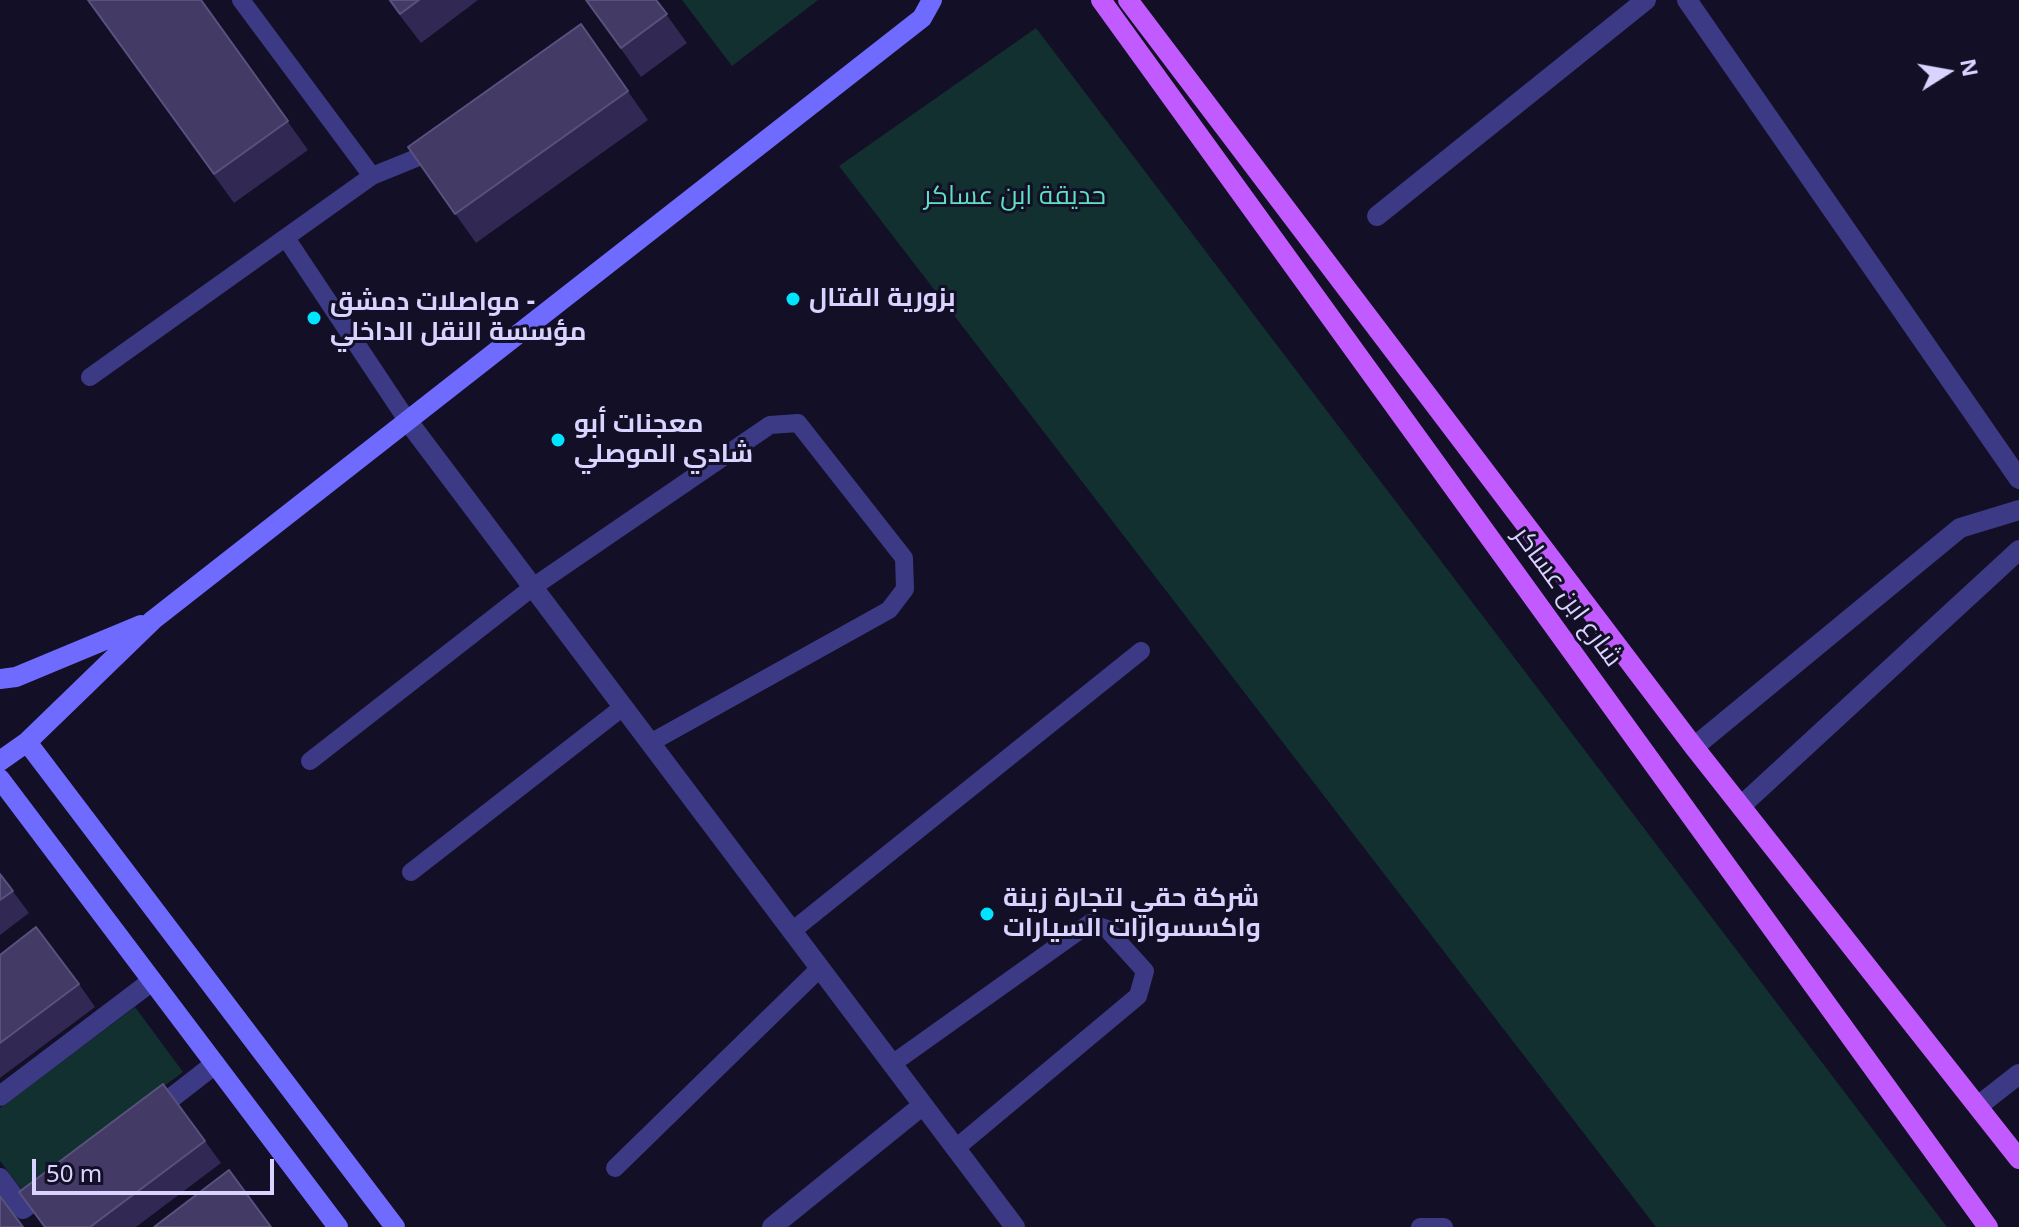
<!DOCTYPE html>
<html>
<head>
<meta charset="utf-8">
<style>
	body { margin:0 }
	#map { position:relative; width:2019px; height:1227px; overflow:hidden; background:#130f26; font-family:"Noto Sans",sans-serif }
	canvas { display:block }
	.north { position:absolute; left:1907px; top:32px; width:80px; height:80px; -webkit-text-stroke:6px #130f26; paint-order:stroke; rotate:79deg; font-size:22px; font-weight:700; line-height:32px; text-align:center; color:#d9d4ff }
	.north::after { content:''; display:block; margin:auto; width:28px; height:36px; background:#d9d4ff; clip-path:polygon(50% 0,100% 100%,50% 72%,0 100%) }
	.scale { position:absolute; left:32px; top:1159px; width:242px; height:36px; box-sizing:border-box; border:4px solid #d9d4ff; border-top:0; padding-left:10px; font-size:24px; line-height:28px; white-space:nowrap; color:#d9d4ff; -webkit-text-stroke:6px #130f26; paint-order:stroke }
</style>
</head>
<body>
<div id="map">
<canvas width="2019" height="1227"></canvas>
<div class="north">N</div>
<div class="scale">50 m</div>
</div>
<script>
const ctx = document.querySelector('canvas').getContext('2d');
ctx.lineJoin = 'round';
function paint(path, color) {
  ctx.fillStyle = color;
  ctx.fill(path, 'evenodd');
}
function poly(rows) {
  const path = new Path2D();
  for (const r of rows) {
    path.moveTo(r[0], r[1]);
    for (let i = 2; i < r.length; i += 2) path.lineTo(r[i], r[i + 1]);
  }
  return path;
}
function stroke(path, color, width, dash) {
  ctx.strokeStyle = color;
  ctx.lineWidth = width;
  ctx.lineCap = dash ? 'butt' : 'round';
  ctx.setLineDash(dash || []);
  ctx.stroke(path);
}
function drawText(font, color, halo, rows, align = 'center') {
  ctx.font = font + ' "Noto Sans",Cairo,sans-serif';
  ctx.lineWidth = 6;
  ctx.setLineDash([]);
  ctx.textBaseline = 'middle';
  ctx.strokeStyle = halo;
  ctx.fillStyle = color;
  for (const [text, x, y, turn = 0] of rows) {
    ctx.save();
    ctx.translate(x, y);
    ctx.rotate((+turn || 0) * Math.PI / 180);
    ctx.textAlign = isNaN(turn) ? turn : align;
    if (halo) ctx.strokeText(text, 0, 0);
    ctx.fillText(text, 0, 0);
    ctx.restore();
  }
}
paint(poly([
	[682,0,818,0,732,66],
	[1036,28,1947,1227,1656,1227,839,166],
	[135,1007,183,1072,23,1191,0,1161,0,1108]
]), '#12302f');
stroke(poly([
	[241,0,372,176,436,150],
	[286,238,407,420],
	[90,377,372,176],
	[310,761,533,587,770,425,798,423,904,558,905,589,889,610,650,743],
	[411,872,623,707],
	[792,931,1141,651],
	[892,1064,1090,923,1107,929,1145,971,1138,996,956,1148],
	[615,1168,820,968],
	[1420,1227,1444,1227]
]), '#3d3a85', 18);
stroke(poly([
	[1687,0,2019,479],
	[1377,216,1646,0],
	[407,420,1015,1227],
	[1694,747,1960,528,2019,510],
	[1741,806,2019,550],
	[0,1096,152,981],
	[1978,1106,2019,1074],
	[152,1113,215,1064],
	[0,1178,23,1209,49,1190],
	[772,1227,923,1105]
]), '#3d3a85', 20);
stroke(poly([
	[0,679,16,677,141,625],
	[27,742,395,1227],
	[0,761,27,742,153,620,922,18,932,0],
	[0,779,338,1227]
]), '#6f6bff', 20);
stroke(poly([
	[1101,0,1988,1227],
	[1128,0,1694,747,2019,1159]
]), '#c25bff', 20);
paint(poly([
	[87,0,201,0,308,150,234,203],
	[388,0,478,0,421,43],
	[586,0,656,0,687,43,641,77],
	[581,24,648,120,476,243,408,147],
	[0,874,29,913,0,935],
	[0,955,79,984,95,1007,0,1078],
	[205,1141,221,1163,136,1227,44,1227,19,1192]
]), '#312854');
const building = poly([
	[88,0,201,0,288,121,214,174,88,0],
	[390,0,419,0,400,14,390,0],
	[586,0,656,0,667,14,621,48,586,0],
	[581,24,628,91,455,214,408,147,581,24],
	[0,874,13,891,0,900,0,874],
	[36,927,79,984,0,1043,0,955,36,927],
	[163,1084,205,1141,90,1227,45,1227,19,1192,163,1084],
	[229,1170,271,1227,154,1227,229,1170],
	[0,1196,23,1227,0,1227,0,1196]
]);
paint(building, '#433a66');
stroke(building, '#5a527e', 2);
for (const [x, y, r, color] of [
	[793,299,8,"#00e5ff"],
	[314,318,8,"#00e5ff"],
	[558,440,8,"#00e5ff"],
	[987,914,8,"#00e5ff"]
]) {
  const dot = new Path2D();
  dot.arc(x, y, r, 0, 2 * Math.PI);
  ctx.fillStyle = color;
  ctx.fill(dot);
  stroke(dot, '#130f26', 3);
}
drawText('26px', '#5fe0c0', '#130f26', [
	["حديقة ابن عساكر",1015,197]
]);
drawText('bold 26px', '#d9d4ff', '#130f26', [
	["بزورية الفتال",809,299],
	["مواصلات دمشق -",330,303],
	["مؤسسة النقل الداخلي",330,333],
	["معجنات أبو",574,425],
	["شادي الموصلي",574,455],
	["شركة حقي لتجارة زينة",1003,899],
	["واكسسوارات السيارات",1003,929]
], 'left');
drawText('26px', '#d9d4ff', '#130f26', [
	["شارع ابن عساكر",1567,597,54]
]);
</script>
</body>
</html>
